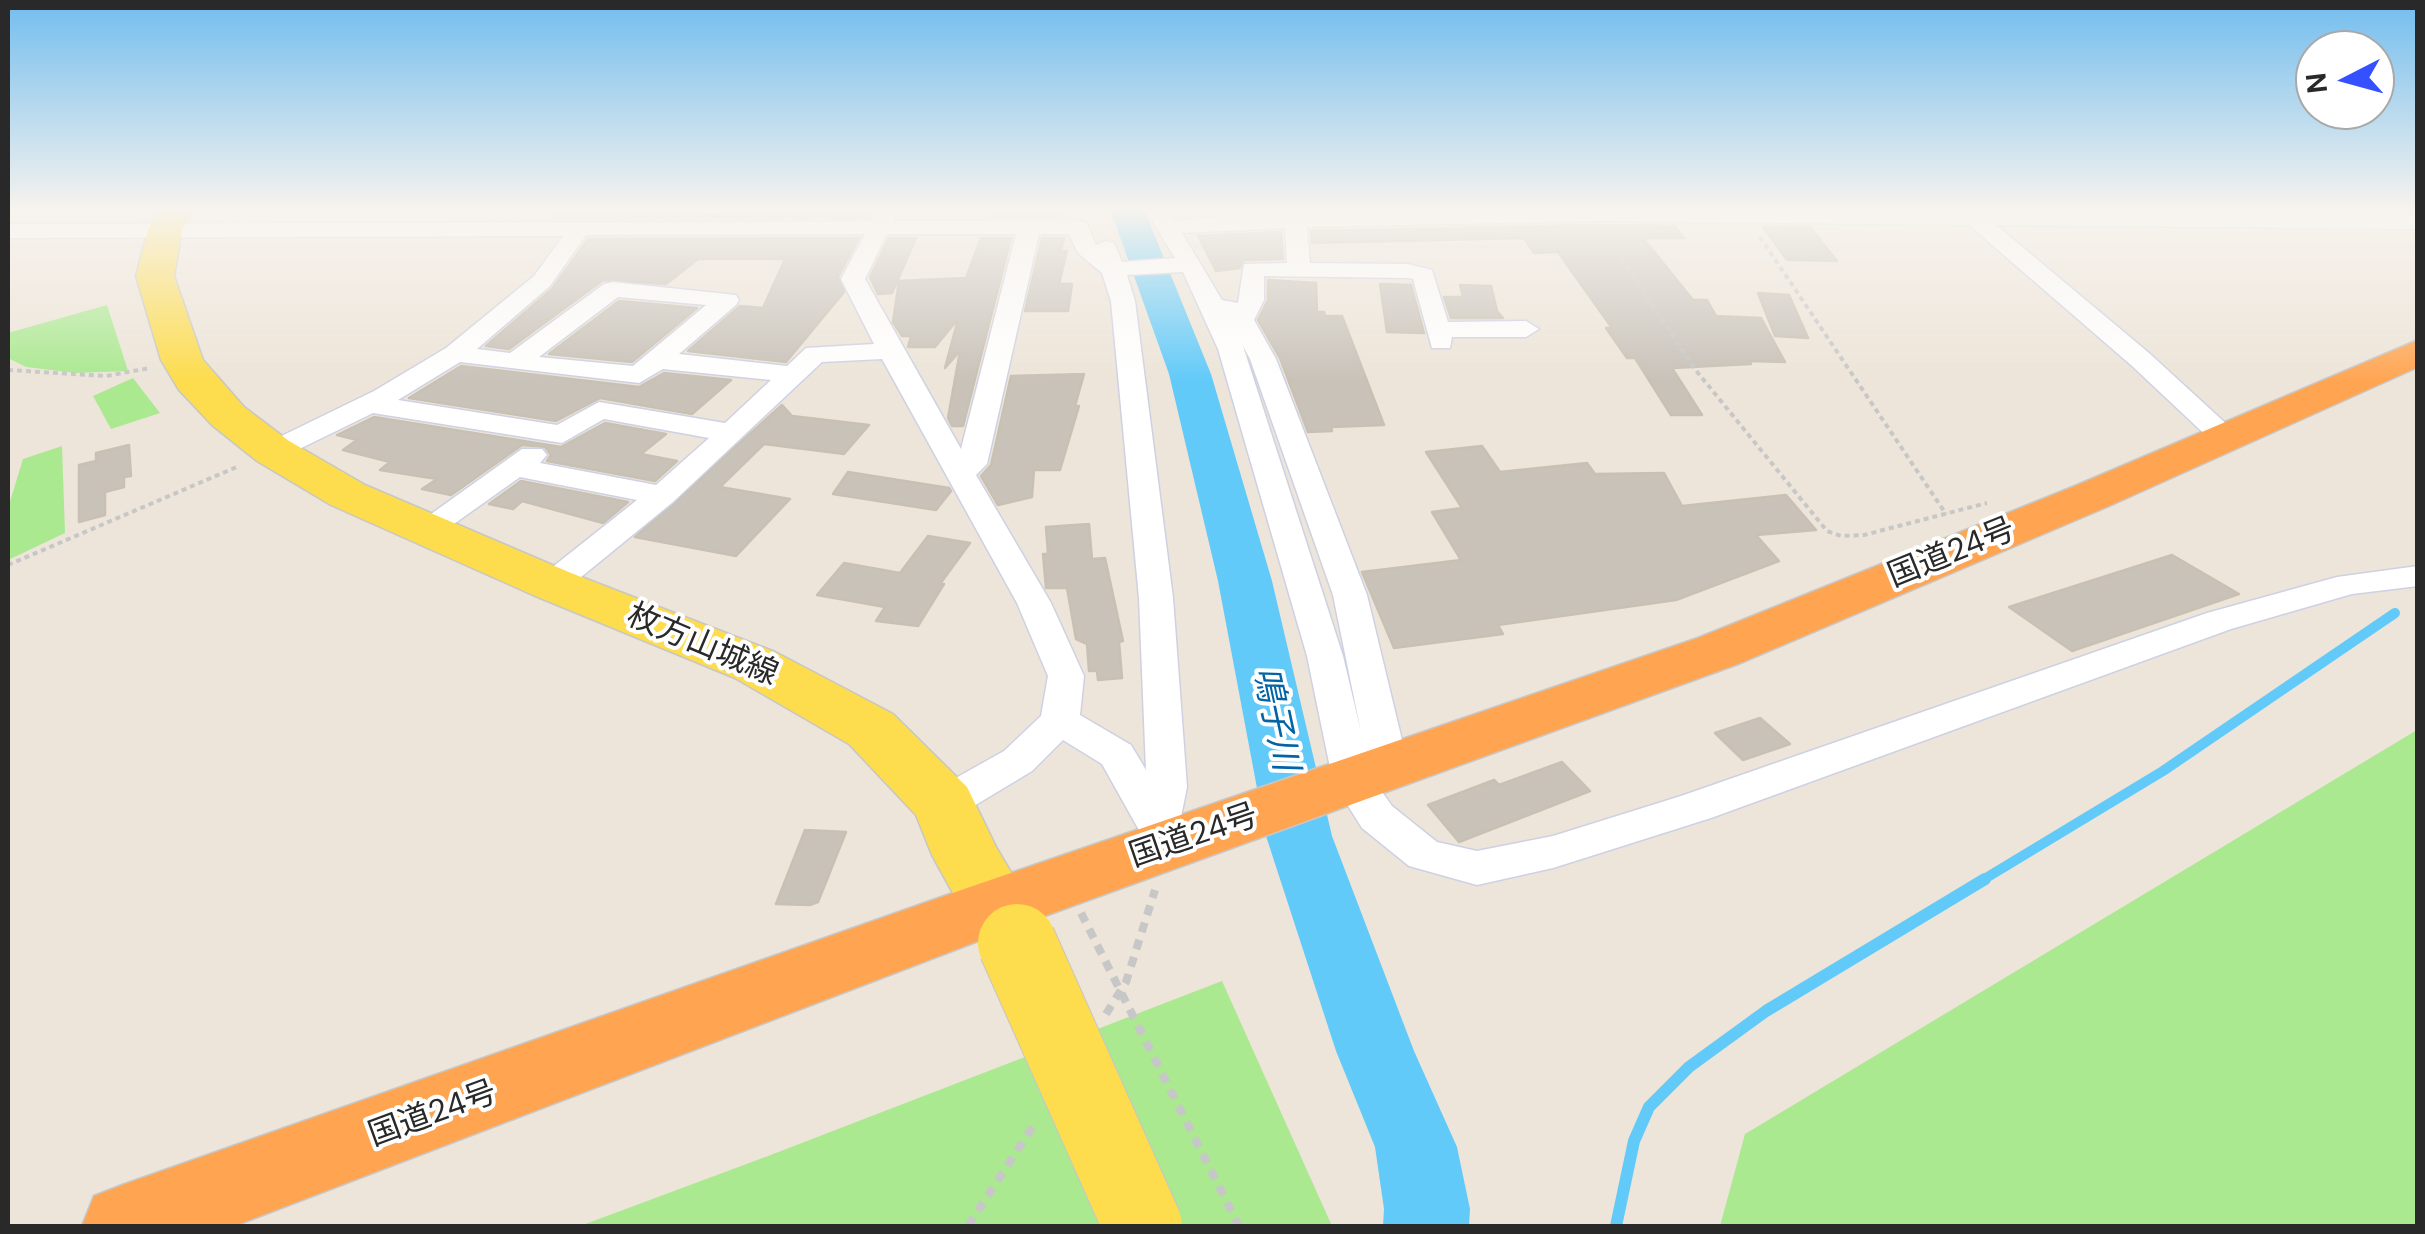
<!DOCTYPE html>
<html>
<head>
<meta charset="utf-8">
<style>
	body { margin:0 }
	#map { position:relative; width:2425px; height:1234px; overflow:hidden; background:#ede5d9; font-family:"DM Sans",sans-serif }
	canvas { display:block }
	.frame { position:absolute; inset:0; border:10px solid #292929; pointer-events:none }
	.north { position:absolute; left:2295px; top:30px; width:100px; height:100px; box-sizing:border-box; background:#fff; border:2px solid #a9a9a9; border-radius:50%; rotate:264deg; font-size:28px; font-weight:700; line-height:40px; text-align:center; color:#292929 }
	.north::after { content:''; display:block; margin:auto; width:35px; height:45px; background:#3450ff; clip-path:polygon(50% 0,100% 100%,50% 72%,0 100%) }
</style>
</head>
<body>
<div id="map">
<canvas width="2425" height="1234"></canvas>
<div class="frame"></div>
<div class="north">N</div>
</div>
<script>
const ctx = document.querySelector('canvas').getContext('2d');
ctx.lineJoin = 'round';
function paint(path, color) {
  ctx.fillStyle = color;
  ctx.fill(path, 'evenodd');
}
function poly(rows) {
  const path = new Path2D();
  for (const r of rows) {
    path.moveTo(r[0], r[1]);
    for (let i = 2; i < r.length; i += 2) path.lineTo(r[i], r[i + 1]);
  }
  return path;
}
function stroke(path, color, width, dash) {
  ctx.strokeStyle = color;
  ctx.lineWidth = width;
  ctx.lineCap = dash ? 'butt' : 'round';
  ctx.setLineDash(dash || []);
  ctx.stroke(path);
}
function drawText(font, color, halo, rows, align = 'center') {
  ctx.font = font + ' "DM Sans","Noto Sans JP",sans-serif';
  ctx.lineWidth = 8;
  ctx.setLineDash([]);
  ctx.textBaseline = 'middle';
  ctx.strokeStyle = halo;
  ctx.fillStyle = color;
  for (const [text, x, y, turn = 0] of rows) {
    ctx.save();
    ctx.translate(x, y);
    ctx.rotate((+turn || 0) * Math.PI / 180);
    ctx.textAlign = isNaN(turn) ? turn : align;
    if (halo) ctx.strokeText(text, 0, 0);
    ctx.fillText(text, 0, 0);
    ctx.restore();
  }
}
paint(poly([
	[107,305,128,371,76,373,26,367,8,358,8,333],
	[133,378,160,413,111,429,93,396],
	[62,446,65,533,8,560,8,508,23,459],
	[2417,730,2417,1226,1720,1226,1745,1134],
	[1222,981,1332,1226,580,1226,768,1156]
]), '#aae990');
stroke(poly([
	[1981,881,2163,771,2395,613]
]), '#62caf9', 10);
stroke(poly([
	[1616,1226,1634,1141,1649,1107,1689,1067,1766,1011,1985,879]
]), '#62caf9', 12);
paint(poly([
	[1110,209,1144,209,1211,374,1272,581,1332,836,1414,1051,1457,1147,1470,1209,1469,1226,1383,1226,1384,1209,1375,1147,1336,1051,1266,836,1218,581,1169,374,1110,209]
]), '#62caf9');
const building = poly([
	[560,209,720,214,724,209,874,209,869,217,551,218,560,209],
	[992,209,1063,209,1064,216,989,217,992,209],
	[1596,225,1675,226,1684,238,1643,238,1693,300,1707,300,1716,316,1761,318,1785,362,1748,361,1751,364,1672,368,1702,415,1671,415,1635,358,1627,358,1606,328,1612,328,1558,252,1534,253,1524,238,1312,243,1311,231,1596,225],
	[1763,227,1810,227,1837,261,1787,260,1763,227],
	[1281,232,1283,259,1244,260,1240,268,1216,271,1198,236,1281,232],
	[859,238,838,277,844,292,786,362,688,351,740,306,763,308,785,259,698,259,666,284,603,280,509,349,486,346,552,289,588,239,859,238],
	[889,238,916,238,892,293,878,294,870,277,889,238],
	[981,238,1011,238,963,426,952,426,948,418,960,351,945,368,958,319,935,347,908,347,911,336,902,336,893,322,899,281,966,278,981,238],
	[1042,238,1064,238,1061,251,1067,251,1059,284,1072,284,1068,311,1025,311,1042,238],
	[1268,280,1316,283,1317,312,1324,312,1325,316,1342,316,1384,425,1331,427,1332,431,1308,432,1280,358,1258,320,1268,300,1268,280],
	[1380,284,1411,285,1424,333,1387,332,1380,284],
	[1460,285,1491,286,1497,311,1503,318,1451,318,1444,297,1463,297,1460,285],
	[1758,293,1789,295,1808,338,1775,336,1758,293],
	[619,301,697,308,632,362,549,354,619,301],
	[461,366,639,387,664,373,731,380,692,414,600,398,556,421,409,398,461,366],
	[1084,374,1075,406,1079,406,1060,470,1034,470,1032,497,998,505,981,476,991,465,1011,376,1084,374],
	[782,405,792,416,869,425,844,454,764,444,720,487,790,499,736,556,635,537,782,405],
	[374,417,561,447,605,423,666,434,641,454,677,461,655,481,547,461,551,455,545,447,522,445,451,495,422,489,437,479,380,470,390,462,343,450,357,440,337,435,374,417],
	[129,445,131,476,124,477,124,487,105,492,105,515,79,522,79,465,96,461,96,453,129,445],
	[1482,446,1500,472,1587,463,1595,474,1664,473,1682,506,1786,495,1816,530,1756,535,1779,561,1676,600,1498,625,1503,634,1394,648,1362,572,1461,560,1432,512,1462,508,1426,452,1482,446],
	[848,472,949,488,951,491,936,510,833,494,848,472],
	[521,481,628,502,603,523,522,501,513,509,489,504,521,481],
	[1089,524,1092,559,1105,558,1123,641,1119,642,1122,678,1098,680,1097,671,1089,671,1087,644,1076,639,1067,588,1046,588,1043,554,1048,554,1046,527,1089,524],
	[928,536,970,543,940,584,944,584,918,626,876,621,885,607,817,595,844,563,900,573,928,536],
	[2172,555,2239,594,2072,651,2009,607,2172,555],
	[1760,718,1790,744,1743,760,1715,733,1760,718],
	[1562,762,1590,791,1459,842,1428,805,1494,780,1499,785,1562,762],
	[805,830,846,832,818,902,810,905,776,904,805,830]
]);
paint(building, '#c8c2b9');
stroke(building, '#c8c1b3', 2.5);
const street = poly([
	[878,209,894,209,897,214,893,221,1078,220,1086,222,1096,245,1106,241,1114,243,1122,262,1175,258,1145,209,1165,209,1173,221,1235,215,1595,209,2418,215,2418,229,1996,225,2149,353,2233,430,2237,436,2233,442,2223,445,2213,442,2131,365,1969,225,1596,221,1307,227,1310,263,1408,264,1432,270,1448,322,1526,321,1539,329,1526,337,1452,337,1450,348,1432,348,1413,279,1408,278,1264,276,1264,300,1254,320,1276,359,1367,595,1409,769,1403,779,1389,783,1375,779,1371,772,1373,779,1392,806,1437,842,1477,851,1553,836,1681,796,2207,613,2337,577,2418,566,2418,586,2352,594,2231,629,1711,818,1553,868,1477,885,1409,866,1362,828,1333,782,1307,656,1218,349,1183,272,1127,275,1135,301,1173,598,1187,787,1179,827,1190,846,1184,857,1169,862,1154,857,1102,764,1063,740,1032,771,959,815,944,819,929,815,923,804,929,793,1004,751,1041,716,1048,676,1017,603,882,359,822,362,673,502,564,591,552,594,540,591,535,584,540,577,637,500,520,477,437,536,426,539,415,536,410,529,522,449,542,449,547,455,540,463,656,485,709,438,604,419,562,443,373,413,283,457,263,457,258,451,263,445,374,391,446,348,534,276,563,236,8,238,8,224,871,221,878,209],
	[1285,228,1287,263,1244,264,1238,303,1222,300,1182,233,1285,228],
	[865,234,841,279,874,344,806,348,787,366,679,354,736,305,739,300,736,295,613,282,604,284,510,353,477,349,550,286,586,235,865,234],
	[887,234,1016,234,961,449,865,279,887,234],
	[1039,234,1069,234,1078,253,1102,273,1111,301,1139,598,1146,770,1131,745,1080,715,1084,676,1051,603,976,475,987,464,1039,234],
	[618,297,706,305,633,366,539,357,618,297],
	[1243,346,1250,359,1333,595,1361,732,1343,656,1243,346],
	[460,362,639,383,663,369,771,380,725,423,599,402,557,425,398,400,460,362]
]);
const primary = poly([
	[159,209,193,209,182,230,174,276,203,360,244,407,289,441,365,485,571,573,775,652,893,714,967,787,996,847,1053,943,1042,964,1017,972,992,964,932,855,916,815,849,744,735,678,533,595,331,505,257,461,212,425,179,390,161,360,136,276,148,230,159,209]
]);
const highway = poly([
	[2418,340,2418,367,2109,506,1738,664,1020,925,234,1226,82,1226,94,1196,125,1184,970,887,1698,638,2075,486,2418,340]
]);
stroke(street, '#ced1e3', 3);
stroke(primary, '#c7c7c7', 3);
stroke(highway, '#c7c7c7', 3);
stroke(poly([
	[1607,236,1694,368,1827,531,1841,536,1864,535,1987,503],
	[1760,237,1946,514],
	[8,370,106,376,150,368],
	[8,565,239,466]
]), '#c7c7c7', 4, [5, 4]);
stroke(poly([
	[1106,1014,1126,982,1155,890],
	[968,1226,1037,1120]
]), '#c7c7c7', 8, [10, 8]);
paint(street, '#fff');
paint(primary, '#fddc4e');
paint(highway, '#ffa552');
const primaryBridge = poly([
	[1017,943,1143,1226]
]);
stroke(primaryBridge, '#c7c7c7', 80, []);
stroke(poly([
	[1081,913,1239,1226]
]), '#c7c7c7', 8, [10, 8]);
stroke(primaryBridge, '#fddc4e', 78);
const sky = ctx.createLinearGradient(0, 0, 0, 381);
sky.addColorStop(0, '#72bdef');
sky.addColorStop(0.55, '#f7f3ee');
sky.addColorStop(1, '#f7f3ee00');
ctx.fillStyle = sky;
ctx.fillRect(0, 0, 2425, 381);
drawText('32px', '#292929', '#fff', [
	["国道24号",1952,554,-22],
	["枚方山城線",702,646,23],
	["国道24号",1194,837,-19],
	["国道24号",433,1115,-20]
]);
drawText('italic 35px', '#0264a4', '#fff', [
	["鳴子川",1274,719,78]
]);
</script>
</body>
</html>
